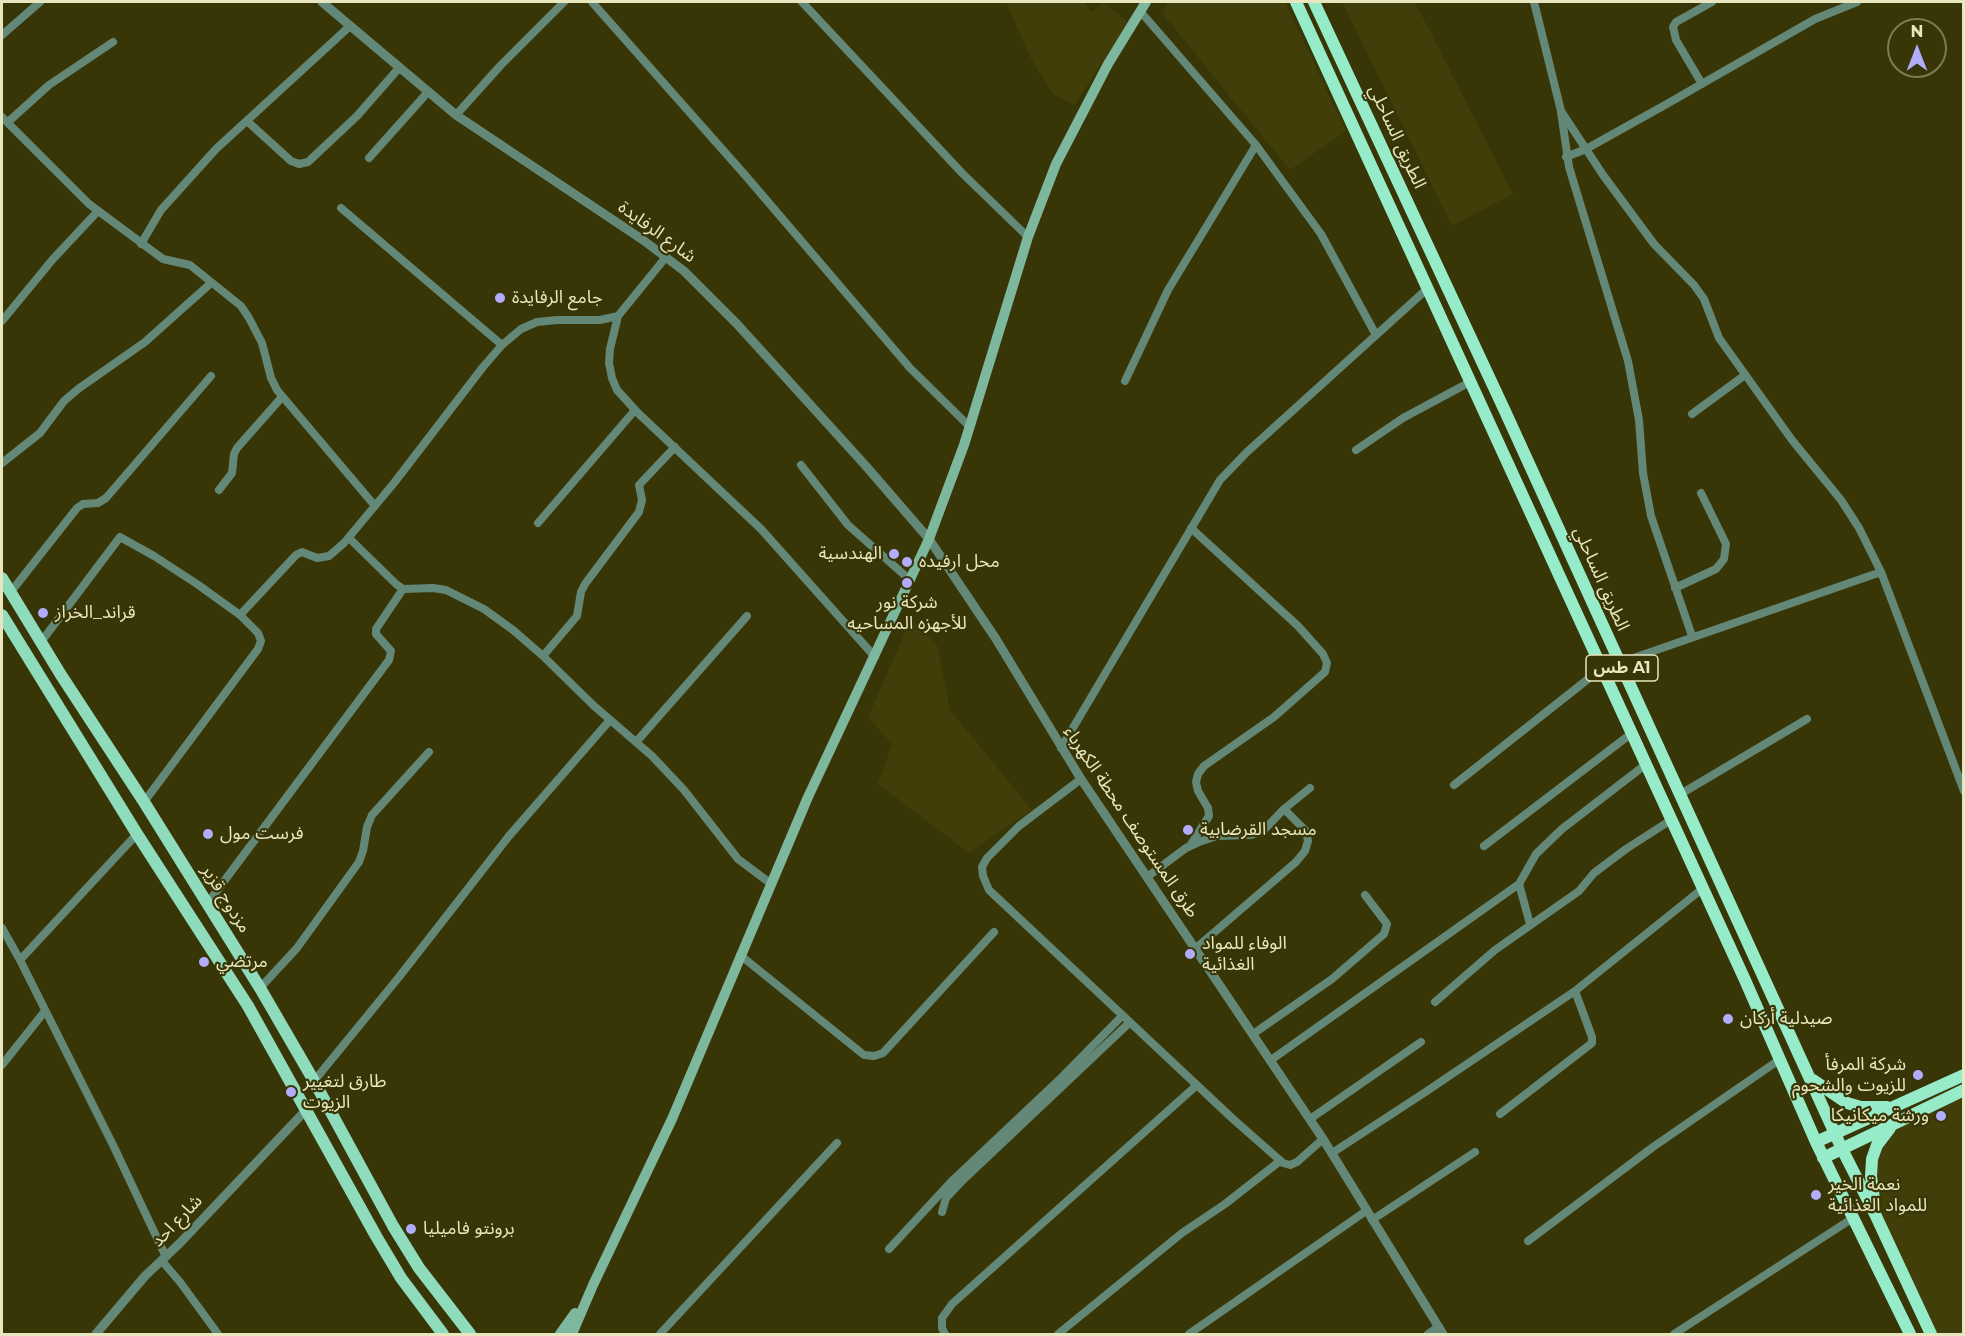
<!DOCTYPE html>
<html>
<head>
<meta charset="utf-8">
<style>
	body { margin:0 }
	#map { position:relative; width:1965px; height:1336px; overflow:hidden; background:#383506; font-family:Montserrat,sans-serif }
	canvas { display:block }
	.frame { position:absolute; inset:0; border:3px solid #e7e6be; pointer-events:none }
	.north { position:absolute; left:1887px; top:18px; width:60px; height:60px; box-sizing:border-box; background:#383506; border:2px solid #7e7c50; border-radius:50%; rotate:0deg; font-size:16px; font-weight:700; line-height:24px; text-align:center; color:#e7e6be }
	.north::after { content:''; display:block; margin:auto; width:21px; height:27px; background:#b1adfa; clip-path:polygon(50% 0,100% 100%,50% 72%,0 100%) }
</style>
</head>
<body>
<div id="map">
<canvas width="1965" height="1336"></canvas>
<div class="frame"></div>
<div class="north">N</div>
</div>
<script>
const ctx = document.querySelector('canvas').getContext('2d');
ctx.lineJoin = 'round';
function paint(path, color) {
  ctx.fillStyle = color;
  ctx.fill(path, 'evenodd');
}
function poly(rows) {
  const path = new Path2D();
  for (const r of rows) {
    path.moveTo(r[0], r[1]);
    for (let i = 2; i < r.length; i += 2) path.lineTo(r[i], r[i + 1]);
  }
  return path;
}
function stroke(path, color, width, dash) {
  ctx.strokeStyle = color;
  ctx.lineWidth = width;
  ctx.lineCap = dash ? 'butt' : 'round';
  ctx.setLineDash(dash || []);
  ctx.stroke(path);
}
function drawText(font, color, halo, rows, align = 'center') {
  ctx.font = font + ' Montserrat,"Noto Sans Arabic",sans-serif';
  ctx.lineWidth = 4.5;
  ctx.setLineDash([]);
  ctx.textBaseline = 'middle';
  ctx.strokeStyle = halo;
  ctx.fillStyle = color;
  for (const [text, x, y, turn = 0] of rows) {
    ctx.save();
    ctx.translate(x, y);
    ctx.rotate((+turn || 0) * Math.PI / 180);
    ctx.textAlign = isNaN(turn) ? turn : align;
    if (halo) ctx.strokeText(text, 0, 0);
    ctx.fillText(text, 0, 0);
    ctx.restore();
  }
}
paint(poly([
	[1006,2,1085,2,1091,12,1103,2,1128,22,1075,105,1053,94,1030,57],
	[1168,2,1285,2,1346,131,1290,170,1162,13],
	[1342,2,1415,2,1513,194,1452,226],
	[911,619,938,647,950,710,1032,810,969,853,878,784,892,744,868,717],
	[1963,1090,1963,1334,1931,1334,1874,1197,1871,1176,1882,1137]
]), '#413e09');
stroke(poly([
	[592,2,745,175,910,368,969,426],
	[802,2,962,173,1028,237],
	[1534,2,1561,111,1603,175,1654,244,1694,285,1704,299,1719,338,1792,440,1841,500,1859,528,1881,572,1964,791],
	[1140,11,1256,145,1321,234,1376,335],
	[2,35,40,2],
	[1702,84,1676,40,1673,27,1676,22,1712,2],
	[1561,112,1569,167,1628,361,1639,420,1643,473,1651,516,1692,636],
	[456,115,500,66,564,2],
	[2,117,89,204,163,259,190,265,241,306,249,318,262,343,271,378,277,390,375,506],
	[247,121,291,161,299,164,308,162,357,116,399,68],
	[8,122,49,85,113,42],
	[1566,157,1586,149,1665,105,1815,19,1857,2],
	[369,158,428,92],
	[341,208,502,345],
	[141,244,161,210,216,149,350,26],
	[618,316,610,349,609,363,612,378,617,390,638,413,761,529,875,657],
	[2,321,53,259,98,211],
	[1125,381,1168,290,1256,145],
	[1692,414,1745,375],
	[1356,450,1403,418,1470,382],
	[2,463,40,433,64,401,78,389,145,342,211,283],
	[801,465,848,525,910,580],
	[219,490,232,473,234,454,237,448,282,397],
	[538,523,635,410],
	[349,538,396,584,403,589,433,588,446,590,484,609,513,630,543,656,593,705,652,756,684,790,738,859,770,883],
	[1675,588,1716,569,1724,559,1726,544,1701,493],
	[10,593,77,508,83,504,98,503,106,498,211,376],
	[240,615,296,555,302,552,317,558,329,556,344,543,394,483,483,367,502,345,521,329,537,322,557,320,600,320,618,316,666,257],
	[41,642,120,537,154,556,197,584,240,615,258,633,261,641,258,649,144,802],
	[543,656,577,616,581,592,585,584,639,512,642,500,639,485,675,447],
	[1619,663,1881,572],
	[637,741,747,616],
	[1061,748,1220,480,1247,452,1427,289],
	[1081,779,1019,826,987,858,982,867,983,876,989,890,1233,1119,1283,1163,1290,1165,1297,1162,1323,1139],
	[1454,785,1602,668],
	[1679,795,1807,719],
	[1190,846,1209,816,1208,808,1198,791,1196,782,1198,774,1204,766,1274,717,1325,672,1327,663,1323,654,1298,626,1191,528],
	[1484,846,1632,733],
	[1147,877,1186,848,1199,842,1217,836,1251,835,1262,832,1284,809,1310,788],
	[1519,884,1530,924],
	[207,904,389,660,391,651,376,634,376,629,403,589],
	[2,928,20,960,114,1147,166,1257],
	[1196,948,1296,862,1305,851,1308,841,1306,831,1284,809],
	[740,955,864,1055,874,1056,883,1053,994,932],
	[20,960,137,834],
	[260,988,297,948,359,862,363,851,367,827,372,815,429,752],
	[1435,1002,1495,950,1579,891,1594,873,1626,849,1671,820],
	[1253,1034,1332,979,1384,934,1387,924,1365,895],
	[1271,1060,1519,884,1536,854,1562,829,1645,765],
	[2,1065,45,1011],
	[314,1081,399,977,509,836,610,720],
	[1500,1114,1592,1043,1592,1037,1575,991],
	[1310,1119,1421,1042],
	[1332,1153,1424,1093,1575,991,1702,889],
	[942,1212,946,1198,963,1180,1129,1023],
	[1372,1220,1475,1152],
	[1528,1241,1653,1147,1779,1060],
	[889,1249,951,1182,1059,1080,1122,1016],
	[162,1261,180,1282,218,1334],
	[660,1334,837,1143],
	[945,1334,942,1328,942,1318,952,1304,1197,1085],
	[1058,1334,1182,1233,1225,1204,1280,1161],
	[1189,1334,1366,1211],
	[1428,1334,1438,1327],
	[1674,1334,1853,1218]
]), '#638878', 8);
stroke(poly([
	[322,2,456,115,643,240,684,271,737,324,865,465,929,539,996,639,1081,779,1323,1139,1443,1334],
	[96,1334,145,1276,180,1243,306,1110]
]), '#638878', 9);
stroke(poly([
	[560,1334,575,1313],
	[572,1334,593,1285,672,1119,808,797,929,539,964,445,1028,237,1056,164,1108,64,1146,2]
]), '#7cb79e', 10);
stroke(poly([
	[2,578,61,675,144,802,260,988,314,1081,393,1226,419,1268,470,1334],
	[2,615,137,834,248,1006,376,1236,401,1278,443,1334]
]), '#8edcbc', 12);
stroke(poly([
	[1296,2,1745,980,1816,1142,1910,1334],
	[1314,2,1504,409,1842,1149,1875,1214,1931,1334],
	[1813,1080,1847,1103,1861,1107,1887,1107],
	[1816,1142,1964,1075],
	[1823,1158,1964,1090],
	[1875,1207,1871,1176,1872,1159,1877,1145,1890,1128]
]), '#96ecc9', 12);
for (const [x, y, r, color] of [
	[500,298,6,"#b1adfa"],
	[894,554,6,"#b1adfa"],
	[907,562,6,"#b1adfa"],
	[907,583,6,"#b1adfa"],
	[43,613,6,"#b1adfa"],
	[1188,830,6,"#b1adfa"],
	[208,834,6,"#b1adfa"],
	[1190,954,6,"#b1adfa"],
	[204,962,6,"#b1adfa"],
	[1728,1019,6,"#b1adfa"],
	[1918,1075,6,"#b1adfa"],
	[291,1092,6,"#b1adfa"],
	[1941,1116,6,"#b1adfa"],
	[1816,1195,6,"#b1adfa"],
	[411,1229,6,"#b1adfa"]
]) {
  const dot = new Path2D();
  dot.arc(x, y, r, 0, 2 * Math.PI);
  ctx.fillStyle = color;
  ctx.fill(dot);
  stroke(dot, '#383506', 2);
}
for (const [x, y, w] of [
	[1622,668,72]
]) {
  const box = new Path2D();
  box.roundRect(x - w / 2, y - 13, w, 26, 4.5);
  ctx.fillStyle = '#383506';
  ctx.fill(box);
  stroke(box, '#e7e6be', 1.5);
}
drawText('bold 16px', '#e7e6be', null, [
	["طس A1",1622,668]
]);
drawText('18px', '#e7e6be', '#383506', [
	["الطريق الساحلي",1397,137,65],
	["شارع الرفايدة",657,232,36],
	["الطريق الساحلي",1601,579,66],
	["طرق المستوصف محطة الكهرباء",1131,822,56],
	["مزدوج قزير",226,899,58],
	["شارع احد",177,1221,-46]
]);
drawText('18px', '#e7e6be', '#383506', [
	["جامع الرفايدة",512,298],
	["الهندسية",882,554,"right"],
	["محل ارفيده",919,562],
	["شركة نور",907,603,"center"],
	["للأجهزه المساحيه",907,624,"center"],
	["قراند_الخراز",55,613],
	["مسجد القرضابية",1200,830],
	["فرست مول",220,834],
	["الوفاء للمواد",1202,944],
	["الغذائية",1202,965],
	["مرتضي",216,962],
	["صيدلية أركان",1740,1019],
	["شركة المرفأ",1906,1065,"right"],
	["للزيوت والشحوم",1906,1086,"right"],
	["طارق لتغيير",303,1082],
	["الزيوت",303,1103],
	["ورشة ميكانيكا",1929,1116,"right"],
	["نعمة الخير",1828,1185],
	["للمواد الغذائية",1828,1206],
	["برونتو فاميليا",423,1229]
], 'left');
</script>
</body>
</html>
